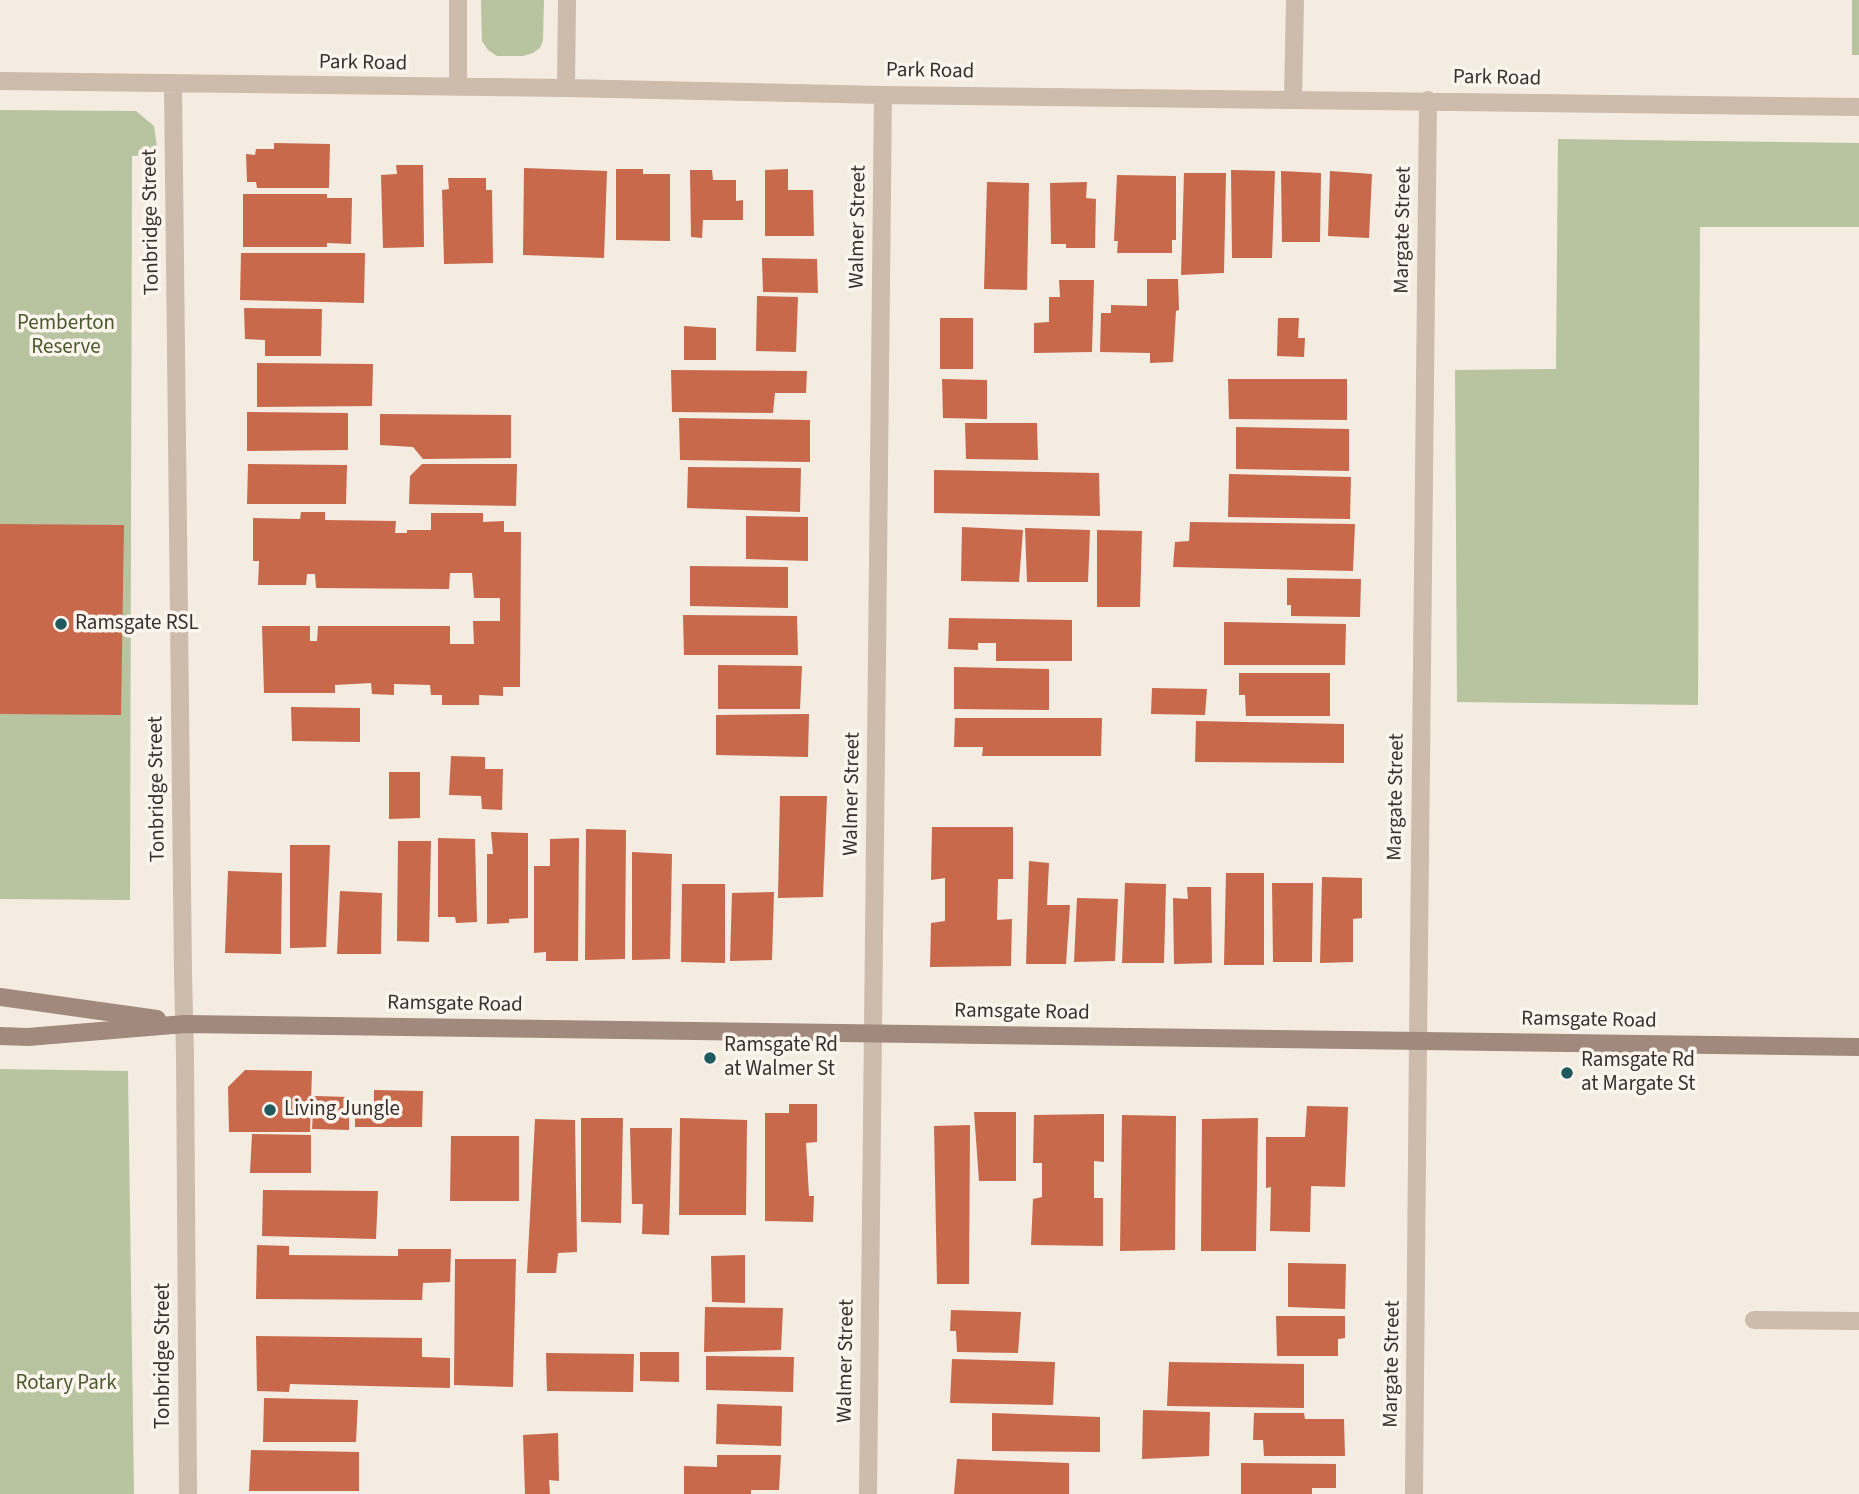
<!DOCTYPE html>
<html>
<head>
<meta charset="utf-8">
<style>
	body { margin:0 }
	canvas { display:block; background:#f4ebe1 }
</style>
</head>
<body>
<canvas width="1859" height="1494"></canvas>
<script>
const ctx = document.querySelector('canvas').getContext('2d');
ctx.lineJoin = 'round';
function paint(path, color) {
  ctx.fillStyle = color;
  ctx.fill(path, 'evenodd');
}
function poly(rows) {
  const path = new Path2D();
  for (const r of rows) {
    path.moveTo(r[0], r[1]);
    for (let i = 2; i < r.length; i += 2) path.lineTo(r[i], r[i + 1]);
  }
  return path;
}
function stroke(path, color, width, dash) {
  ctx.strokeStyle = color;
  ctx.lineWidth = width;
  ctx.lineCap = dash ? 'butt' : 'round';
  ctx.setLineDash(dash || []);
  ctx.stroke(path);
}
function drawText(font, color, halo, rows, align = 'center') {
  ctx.font = font + ' "Source Sans 3",sans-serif';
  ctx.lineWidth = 7;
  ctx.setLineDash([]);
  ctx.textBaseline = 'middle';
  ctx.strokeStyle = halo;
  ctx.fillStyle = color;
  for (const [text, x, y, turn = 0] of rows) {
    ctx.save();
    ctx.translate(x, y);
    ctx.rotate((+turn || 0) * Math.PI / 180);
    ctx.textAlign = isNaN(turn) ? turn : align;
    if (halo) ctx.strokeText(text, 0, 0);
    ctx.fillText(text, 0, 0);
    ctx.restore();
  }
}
paint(poly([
	[481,0,544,0,543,40,540,48,533,53,523,56,497,56,488,50,482,41],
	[1852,0,1859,0,1859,55,1852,55],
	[0,110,136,111,154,126,158,154,132,156,130,900,0,899],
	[1558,139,1859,143,1859,227,1700,227,1698,705,1457,702,1455,370,1556,369],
	[0,1069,128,1071,134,1494,0,1494]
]), '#b8c4a0');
paint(poly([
	[274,143,330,144,329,188,257,188,256,182,247,182,246,154,255,155,256,149,274,149],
	[396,165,423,165,424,247,383,248,381,175,397,174],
	[524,168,607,171,604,258,523,255],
	[616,169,643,169,643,174,670,174,670,241,616,240],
	[788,169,788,190,813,190,814,236,765,236,765,170],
	[690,170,712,170,713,180,736,180,736,201,743,200,743,220,703,220,702,238,691,237],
	[1231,170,1275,171,1272,258,1232,258],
	[1281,171,1321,173,1320,242,1282,242],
	[1330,171,1372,174,1369,238,1328,236],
	[1184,173,1226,173,1224,273,1181,275],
	[1117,175,1176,176,1176,240,1172,240,1172,253,1117,253,1118,241,1114,241],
	[448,178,486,178,486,190,492,190,493,263,444,264,442,190,449,189],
	[987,182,1029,183,1027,290,984,289],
	[1087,182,1086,198,1096,199,1095,248,1066,248,1066,244,1051,244,1050,183],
	[243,194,327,194,327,198,352,198,351,244,327,243,327,247,243,247],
	[241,253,365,253,364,303,240,300],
	[762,258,817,259,818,293,763,292],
	[1147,279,1178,279,1179,310,1176,311,1173,362,1150,363,1150,353,1100,352,1101,313,1111,313,1111,305,1147,306],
	[1059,280,1094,280,1092,352,1034,353,1034,323,1049,322,1049,297,1060,297],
	[757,296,798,297,796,352,756,351],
	[244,308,322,309,321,356,265,356,265,340,245,339],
	[940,318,973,318,973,369,940,369],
	[1278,318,1299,318,1298,338,1305,338,1304,357,1277,356],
	[684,326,716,328,716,360,684,360],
	[257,363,373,364,372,406,257,407],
	[671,370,807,371,806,393,775,393,773,413,672,412],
	[942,379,987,380,987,419,943,418],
	[1228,379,1347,379,1347,420,1229,419],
	[247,412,348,413,348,450,247,451],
	[380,414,511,415,511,458,423,459,413,447,380,445],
	[679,418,810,420,810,462,680,460],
	[965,423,1037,423,1038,460,966,459],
	[1236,427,1349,429,1349,471,1236,469],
	[248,464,347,465,346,504,247,504],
	[422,464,517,464,516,506,409,504,410,476],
	[688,467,801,468,800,512,687,508],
	[934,470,1099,473,1100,516,934,513],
	[1229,474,1351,477,1350,519,1228,517],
	[301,512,325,512,325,520,396,521,395,533,407,533,407,530,431,530,431,513,483,513,483,522,504,521,504,532,521,532,520,687,503,687,503,696,479,695,479,705,442,705,442,695,431,695,430,685,394,684,394,695,372,694,371,683,335,685,335,693,264,693,262,626,310,626,310,641,317,641,318,626,450,626,450,644,474,644,473,621,500,621,500,598,474,598,472,573,450,573,449,589,316,588,315,574,307,574,306,585,258,585,259,561,253,561,253,518,300,519],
	[746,516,808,517,808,561,746,559],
	[1190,522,1355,524,1353,571,1173,567,1175,542,1189,541],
	[0,524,124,525,121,715,0,714],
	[962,527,1023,530,1019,582,961,581],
	[1025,528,1090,530,1088,582,1027,582],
	[1097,530,1142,531,1140,607,1097,607],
	[690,566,788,567,788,608,690,606],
	[1287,578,1361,579,1360,617,1291,616,1291,605,1287,605],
	[683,615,797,616,798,655,684,655],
	[949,618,1072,620,1072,661,996,661,996,643,978,643,978,650,948,649],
	[1224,622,1346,624,1345,665,1224,665],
	[718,665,802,666,800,709,718,709],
	[954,667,1049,669,1049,710,954,709],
	[1239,673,1330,673,1330,716,1246,716,1245,695,1239,695],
	[1152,688,1207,689,1205,715,1151,714],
	[291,707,360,708,360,742,292,741],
	[809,714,808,757,716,755,716,715],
	[955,718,1102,718,1101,756,982,756,983,747,954,747],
	[1196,721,1344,724,1344,763,1195,762],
	[451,756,485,757,485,769,503,769,502,810,482,809,481,796,449,795],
	[389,772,420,772,420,818,389,819],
	[780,796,827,796,823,897,778,898],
	[932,827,1013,827,1013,879,998,879,997,920,1012,919,1011,966,930,967,931,923,945,921,945,878,931,880],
	[586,829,626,830,625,959,585,960],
	[491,832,528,833,528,918,509,919,509,923,487,924,487,854,493,854],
	[438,838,475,839,477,922,456,923,455,917,438,917],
	[579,838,578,961,546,961,546,952,534,953,534,866,550,866,550,839],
	[398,841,431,841,429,942,397,941],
	[290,845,330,845,326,947,290,948],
	[632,852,672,854,670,959,632,960],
	[1029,861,1049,863,1047,905,1070,905,1066,964,1026,964],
	[228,871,282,873,281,954,225,953],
	[1226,873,1264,873,1264,965,1224,965],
	[1322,877,1362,878,1362,918,1353,919,1353,962,1320,963],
	[1125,883,1166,884,1164,963,1122,963],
	[1272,883,1313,883,1312,962,1273,962],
	[682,884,725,884,725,963,681,962],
	[1187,887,1211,887,1212,963,1174,964,1173,898,1188,899],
	[340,891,382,893,381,954,337,954],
	[774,892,772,960,730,961,732,893],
	[1077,898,1118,899,1115,961,1074,962],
	[245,1070,312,1071,310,1132,229,1132,228,1087],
	[374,1090,423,1091,422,1127,355,1127,355,1104,374,1104],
	[314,1096,349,1097,349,1130,312,1129],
	[789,1104,817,1104,817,1142,806,1143,809,1196,814,1196,813,1222,765,1221,765,1113,789,1113],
	[1307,1106,1348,1107,1345,1187,1311,1186,1310,1232,1270,1231,1271,1187,1266,1188,1266,1137,1305,1137],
	[974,1112,1016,1112,1016,1181,979,1181],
	[1104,1114,1104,1162,1094,1161,1094,1198,1103,1198,1103,1246,1031,1245,1033,1199,1042,1197,1042,1163,1033,1163,1034,1115],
	[1122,1115,1176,1116,1175,1250,1120,1251],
	[581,1118,623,1118,621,1223,581,1222],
	[680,1118,747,1120,746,1215,679,1215],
	[1258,1118,1256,1251,1201,1251,1202,1119],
	[535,1119,575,1120,577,1252,558,1253,556,1273,527,1273],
	[970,1125,969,1284,937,1284,934,1126],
	[630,1128,672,1128,669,1235,642,1234,643,1204,632,1204],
	[252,1134,311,1135,311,1173,250,1173],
	[451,1136,519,1136,519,1201,450,1201],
	[263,1190,378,1191,376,1239,262,1236],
	[257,1245,289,1246,289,1255,398,1256,398,1249,451,1249,450,1282,423,1283,422,1300,256,1299],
	[745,1255,745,1303,712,1302,711,1256],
	[455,1259,516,1259,513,1387,454,1385],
	[1288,1263,1346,1264,1345,1309,1288,1307],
	[705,1307,783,1308,781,1350,704,1352],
	[951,1310,1021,1312,1018,1353,957,1352,956,1331,950,1331],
	[1276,1316,1345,1316,1345,1338,1338,1339,1338,1356,1277,1356],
	[256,1336,422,1338,422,1357,450,1358,450,1388,290,1384,289,1392,257,1391],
	[640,1352,679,1352,679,1382,640,1381],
	[546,1353,634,1354,633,1392,547,1391],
	[706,1356,794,1357,793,1392,706,1390],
	[952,1359,1055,1362,1053,1405,950,1403],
	[1169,1362,1304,1364,1304,1408,1167,1406],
	[264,1398,358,1400,356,1442,263,1442],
	[717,1404,782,1406,781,1446,716,1444],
	[1143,1410,1210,1412,1209,1456,1142,1459],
	[992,1413,1100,1417,1100,1452,992,1451],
	[1254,1413,1304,1413,1305,1419,1344,1419,1345,1456,1264,1456,1263,1440,1253,1440],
	[558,1433,559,1481,549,1480,550,1494,525,1494,523,1435],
	[251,1450,359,1452,359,1491,249,1491],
	[717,1455,781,1455,779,1490,751,1490,751,1494,684,1494,684,1466,717,1467],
	[957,1459,1069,1463,1069,1494,954,1494],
	[1241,1463,1336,1464,1336,1488,1312,1488,1312,1494,1241,1494]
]), '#c8694b');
stroke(poly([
	[0,81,566,88,883,95,1859,107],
	[173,84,183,974,185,1055,188,1494],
	[458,87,458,0],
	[566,88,567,0],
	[1293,100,1295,0],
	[1418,1041,1428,100],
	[1754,1320,1859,1321],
	[868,1494,883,95]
]), '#cdbbac', 18);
stroke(poly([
	[1414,1494,1418,1041]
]), '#cdbbac', 18);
stroke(poly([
	[0,997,157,1019],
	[0,1036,28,1037,185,1024,1859,1047]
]), '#a18a7d', 18);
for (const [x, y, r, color] of [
	[61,624,7,"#1f5a5e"],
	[710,1058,7,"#1f5a5e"],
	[1567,1073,7,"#1f5a5e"],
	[270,1110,7,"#1f5a5e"]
]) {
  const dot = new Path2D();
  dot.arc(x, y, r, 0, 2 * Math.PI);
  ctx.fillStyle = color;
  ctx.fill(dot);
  stroke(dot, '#fbf5ee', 2.5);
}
drawText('21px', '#3b302b', '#fbf5ee', [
	["Park Road",363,64,1],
	["Park Road",930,72,1],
	["Park Road",1497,79,1],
	["Tonbridge Street",152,222,-91],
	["Walmer Street",859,227,-89],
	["Margate Street",1404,230,-89],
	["Tonbridge Street",158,789,-91],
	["Walmer Street",853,794,-89],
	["Margate Street",1397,797,-89],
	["Ramsgate Road",455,1005,1],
	["Ramsgate Road",1022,1013,1],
	["Ramsgate Road",1589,1021,1],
	["Tonbridge Street",164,1356,-90],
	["Walmer Street",847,1361,-89],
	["Margate Street",1393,1364,-89]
]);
drawText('21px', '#4a5a2e', '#fbf5ee', [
	["Pemberton",66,324],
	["Reserve",66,348],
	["Rotary Park",66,1384]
]);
drawText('21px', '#3b302b', '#fbf5ee', [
	["Ramsgate RSL",75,624],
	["Ramsgate Rd",724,1046],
	["at Walmer St",724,1070],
	["Ramsgate Rd",1581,1061],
	["at Margate St",1581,1085],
	["Living Jungle",284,1110]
], 'left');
</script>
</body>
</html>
